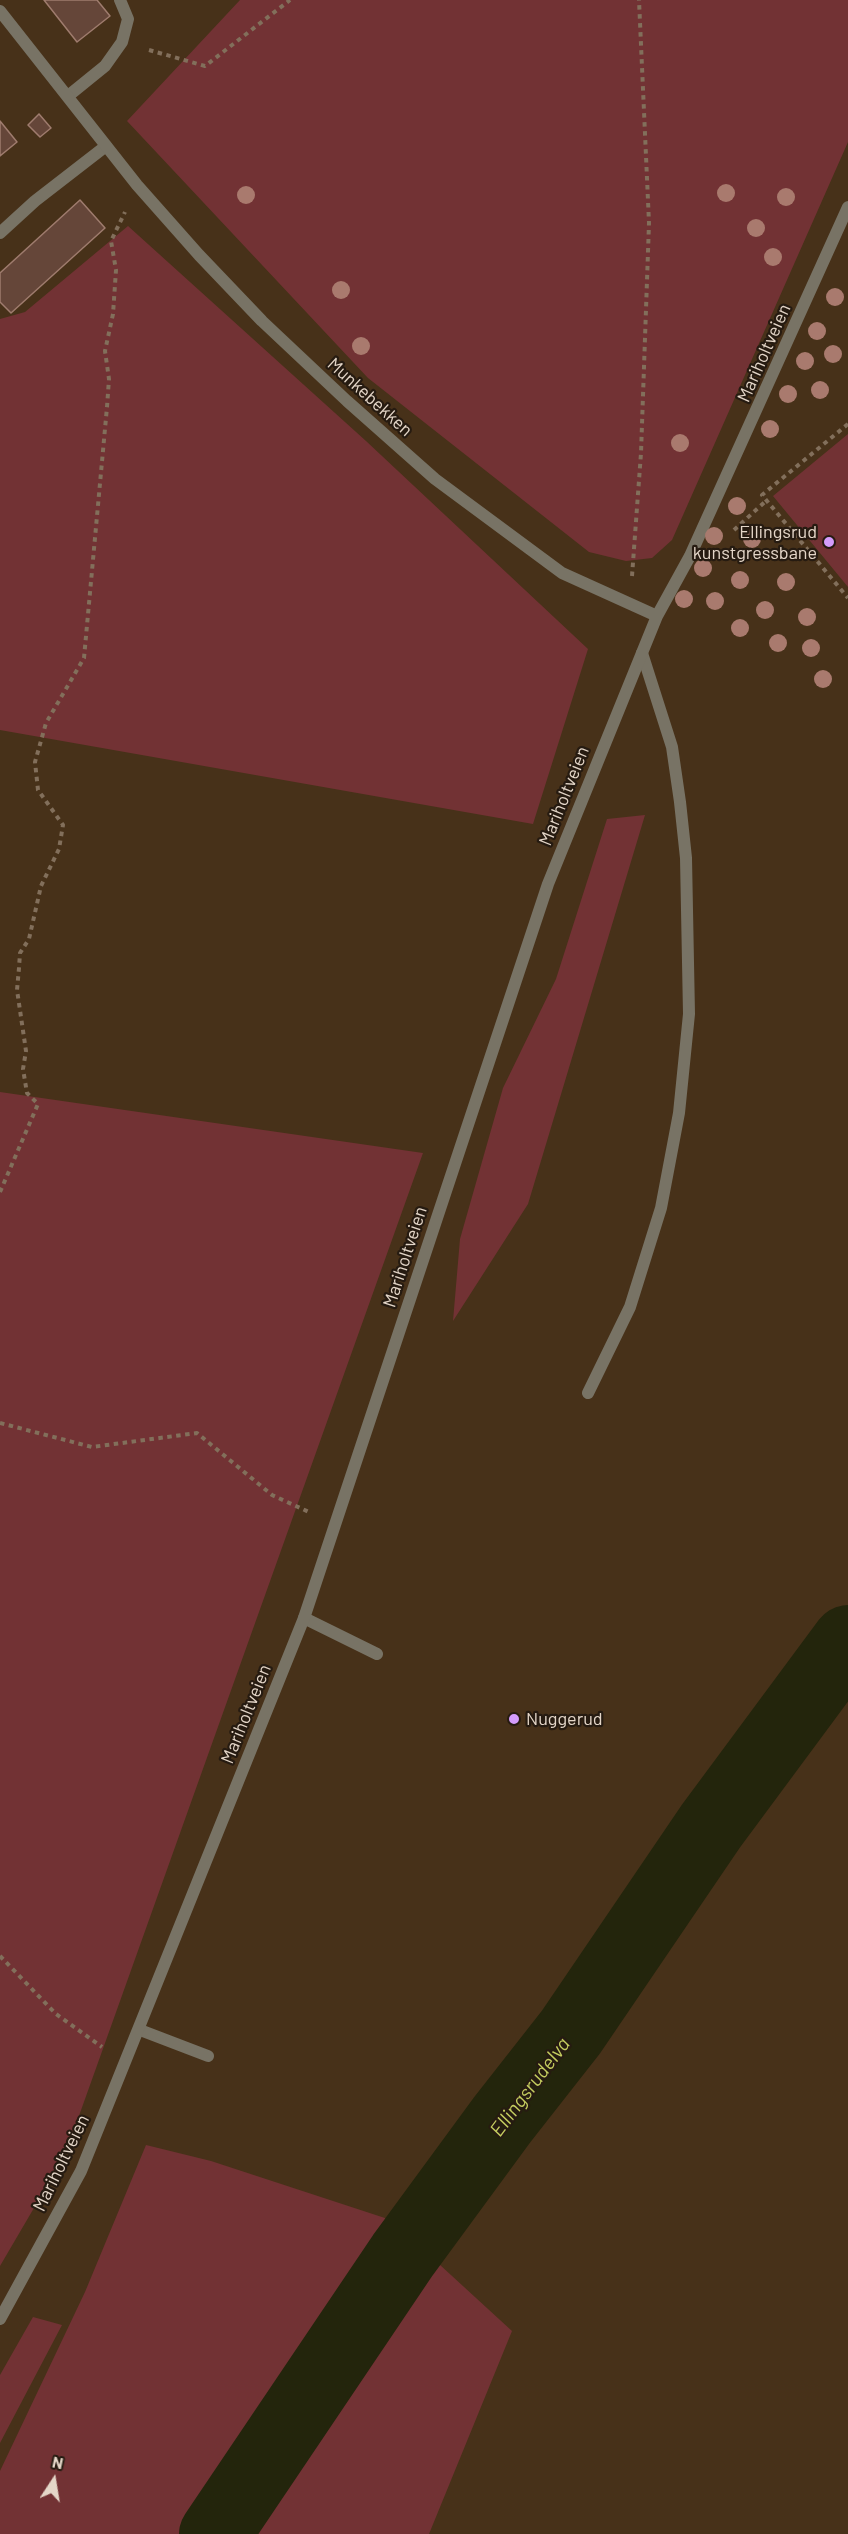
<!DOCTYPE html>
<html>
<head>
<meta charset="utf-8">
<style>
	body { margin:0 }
	#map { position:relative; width:848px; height:2534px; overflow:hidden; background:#473119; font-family:Barlow,sans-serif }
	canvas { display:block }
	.north { position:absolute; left:24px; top:2450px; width:60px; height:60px; -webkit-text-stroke:4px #261b11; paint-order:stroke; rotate:12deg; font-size:16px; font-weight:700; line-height:24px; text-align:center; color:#e4d6c8 }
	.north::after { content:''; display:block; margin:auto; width:21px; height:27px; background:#e4d6c8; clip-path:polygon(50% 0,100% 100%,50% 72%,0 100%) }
</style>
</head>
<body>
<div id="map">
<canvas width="848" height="2534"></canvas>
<div class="north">N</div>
</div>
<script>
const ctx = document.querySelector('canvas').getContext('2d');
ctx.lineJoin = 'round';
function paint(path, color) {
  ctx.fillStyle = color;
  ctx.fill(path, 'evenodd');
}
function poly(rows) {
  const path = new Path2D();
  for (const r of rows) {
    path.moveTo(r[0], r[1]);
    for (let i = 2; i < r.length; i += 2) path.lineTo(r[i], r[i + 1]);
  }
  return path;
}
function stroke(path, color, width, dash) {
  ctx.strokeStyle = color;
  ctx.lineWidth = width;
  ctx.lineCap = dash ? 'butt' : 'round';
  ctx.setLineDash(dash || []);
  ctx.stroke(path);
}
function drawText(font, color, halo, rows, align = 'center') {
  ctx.font = font + ' Barlow,sans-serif';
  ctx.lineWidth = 4.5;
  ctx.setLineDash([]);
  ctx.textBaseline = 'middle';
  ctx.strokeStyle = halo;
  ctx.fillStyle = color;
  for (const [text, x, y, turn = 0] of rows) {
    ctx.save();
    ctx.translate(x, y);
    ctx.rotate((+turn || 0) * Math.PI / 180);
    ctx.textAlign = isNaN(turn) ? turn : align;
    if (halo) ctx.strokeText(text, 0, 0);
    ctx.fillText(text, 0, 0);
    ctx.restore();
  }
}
paint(poly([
	[240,0,848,0,848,142,672,540,652,558,626,561,589,552,368,378,127,121],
	[128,226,366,441,588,649,533,824,0,730,0,319,25,312],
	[848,434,848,587,773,496],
	[645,815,528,1204,453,1321,460,1239,503,1088,556,979,607,819],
	[0,1092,423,1153,65,2155,0,2266],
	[146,2145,211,2161,391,2220,512,2331,429,2534,0,2534,0,2471,85,2292],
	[33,2317,62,2325,0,2443,0,2375]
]), '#723234');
stroke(poly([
	[215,2534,403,2255,502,2120,571,2032,711,1826,848,1641]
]), '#23250c', 72);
const building = poly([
	[44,0,97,0,110,16,77,42,44,0],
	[39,114,51,128,40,137,28,125,39,114],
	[0,121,17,142,0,156,0,121],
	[80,200,105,228,11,313,0,302,0,273,80,200]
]);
paint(building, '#654639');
stroke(building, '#9f7c6e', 1.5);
stroke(poly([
	[149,50,205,66,290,0],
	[848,424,762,495,848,598],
	[734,530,767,500],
	[632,576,641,453,649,223,639,0],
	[0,1192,38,1104,27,1093,23,1069,26,1051,17,990,19,968,20,953,29,939,41,886,59,849,63,825,38,790,35,762,46,723,84,658,107,407,109,379,105,351,113,314,116,270,111,241,125,212],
	[0,1423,92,1447,197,1433,272,1495,311,1513],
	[0,1956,56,2014,102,2047]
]), '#826f5b', 4, [4.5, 4.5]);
stroke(poly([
	[68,96,105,66,122,42,128,19,120,0],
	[0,233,35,201,106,146],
	[588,1393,630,1307,661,1208,679,1113,689,1014,686,858,680,802,672,747,642,653],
	[304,1618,377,1654],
	[140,2030,208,2056]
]), '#787365', 12);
stroke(poly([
	[0,11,137,185,199,255,262,321,347,401,435,479,562,573,657,616],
	[0,2319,81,2171,304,1618,548,884,657,616,690,556,848,207]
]), '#787365', 12);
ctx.fillStyle = '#a97a6e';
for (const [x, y] of [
	[726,193],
	[246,195],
	[786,197],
	[756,228],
	[773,257],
	[341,290],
	[835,297],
	[817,331],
	[361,346],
	[833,354],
	[805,361],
	[820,390],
	[788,394],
	[770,429],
	[680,443],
	[737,506],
	[714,536],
	[752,539],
	[703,568],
	[740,580],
	[786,582],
	[684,599],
	[715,601],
	[765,610],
	[807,617],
	[740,628],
	[778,643],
	[811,648],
	[823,679]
]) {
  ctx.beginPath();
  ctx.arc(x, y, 9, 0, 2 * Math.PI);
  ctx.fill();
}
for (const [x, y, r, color] of [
	[829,542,6,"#d49cfc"],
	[514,1719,6,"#d49cfc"]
]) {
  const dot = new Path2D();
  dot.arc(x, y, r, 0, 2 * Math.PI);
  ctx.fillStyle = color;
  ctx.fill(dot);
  stroke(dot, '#261b11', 2);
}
drawText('18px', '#e4d6c8', '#261b11', [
	["Mariholtveien",764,353,-66],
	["Munkebekken",370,397,42],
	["Mariholtveien",564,796,-68],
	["Mariholtveien",405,1257,-72],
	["Mariholtveien",246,1714,-68],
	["Mariholtveien",61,2163,-64]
]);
drawText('18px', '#e4d6c8', '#261b11', [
	["Ellingsrud",817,532],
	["kunstgressbane",817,553],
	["Nuggerud",526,1719,"left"]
], 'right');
drawText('italic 20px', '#c4cc5f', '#261b11', [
	["Ellingsrudelva",530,2087,-53]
]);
</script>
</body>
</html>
